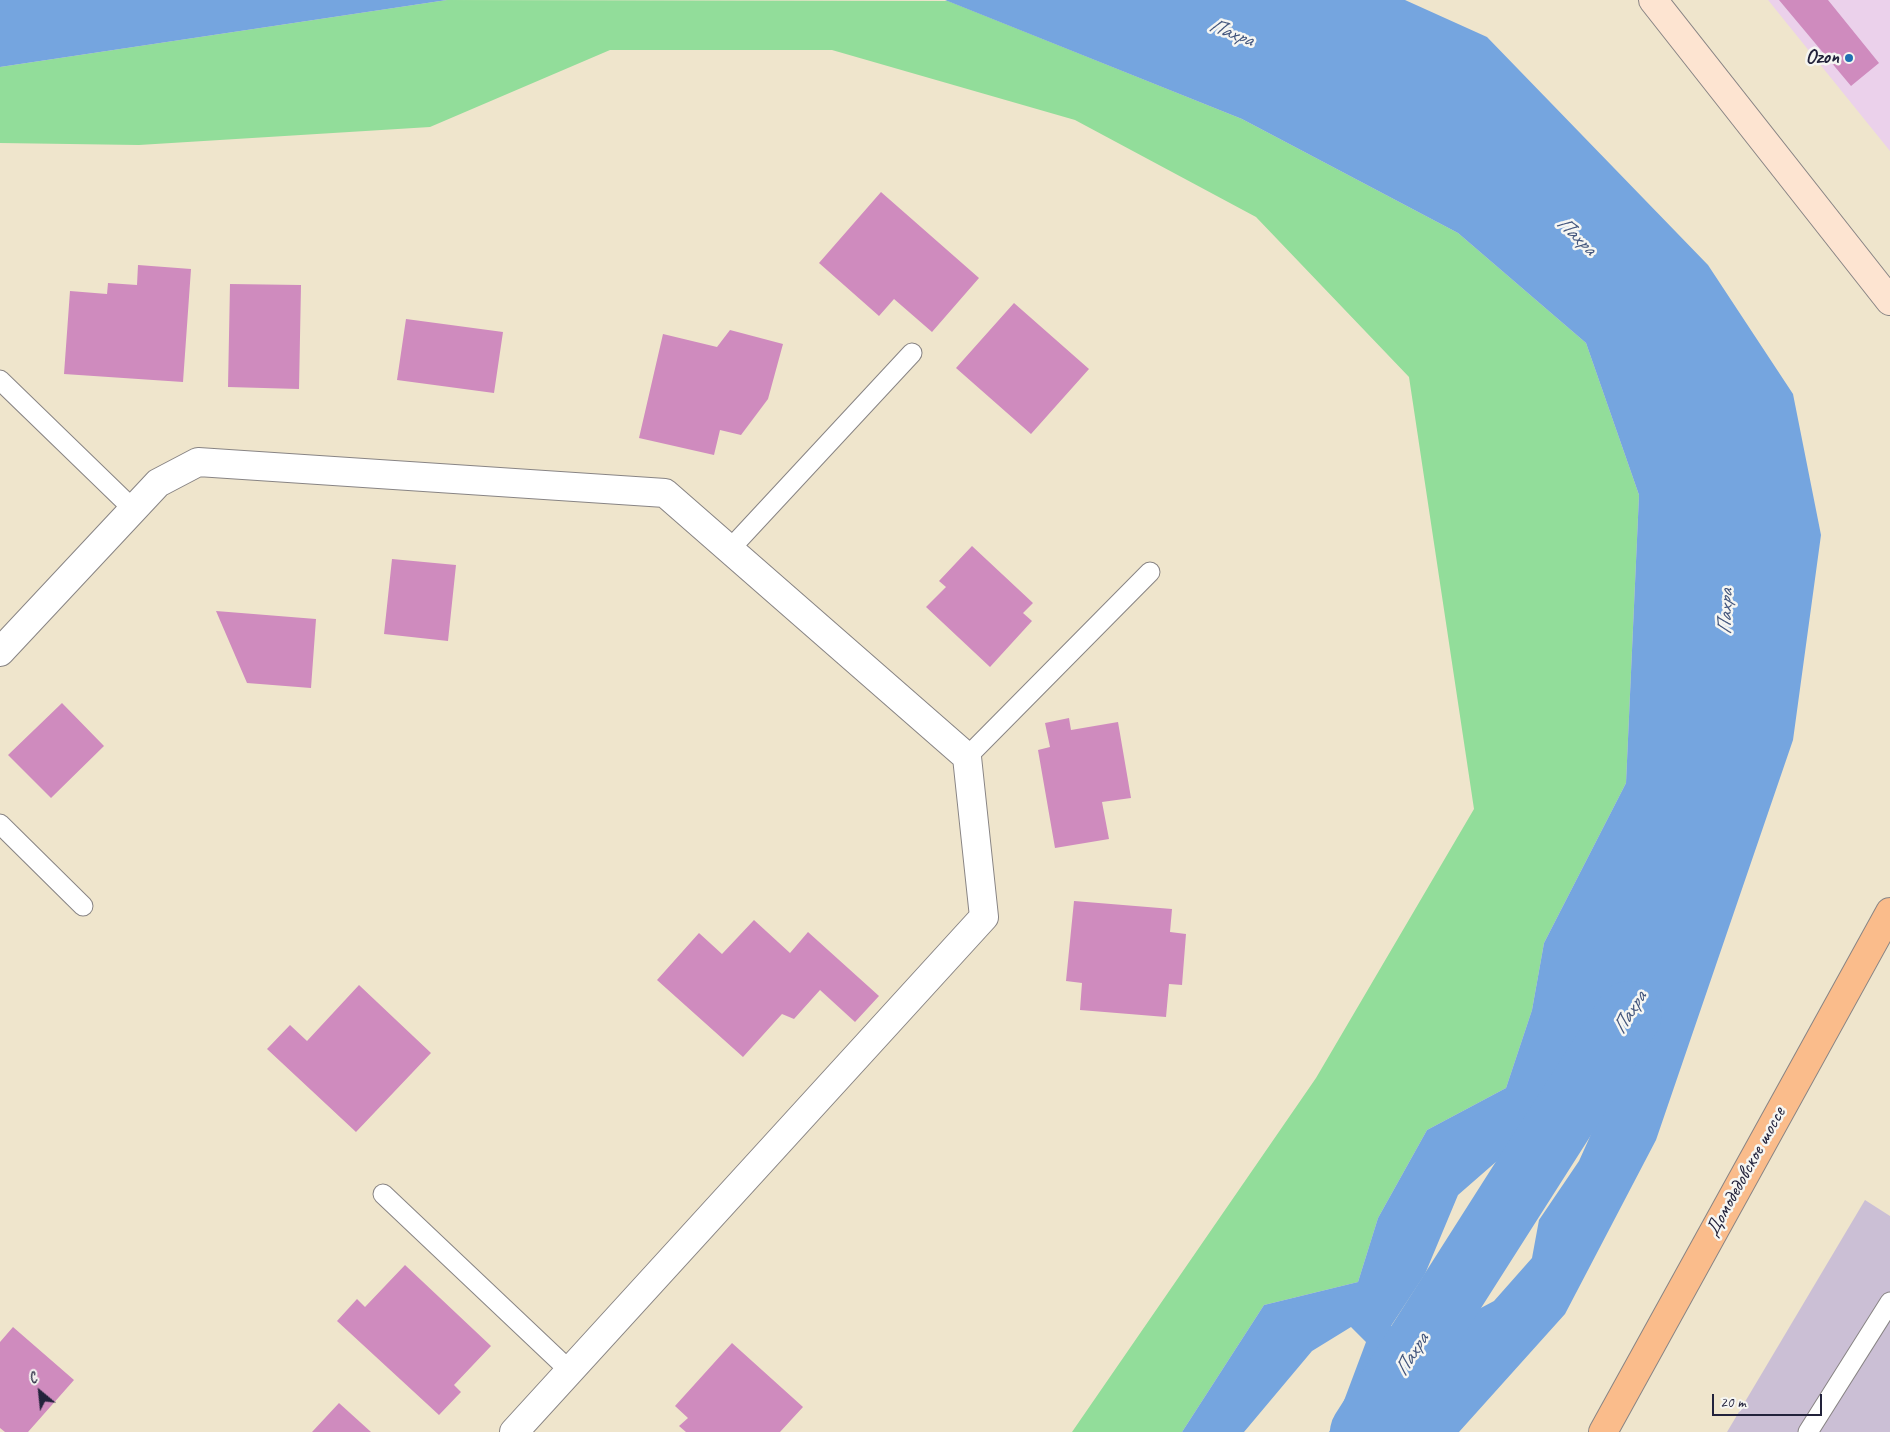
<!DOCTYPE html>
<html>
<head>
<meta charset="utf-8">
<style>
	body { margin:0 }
	#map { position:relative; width:1890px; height:1432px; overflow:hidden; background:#efe5cc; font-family:Caveat,sans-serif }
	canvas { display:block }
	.north { position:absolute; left:15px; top:1367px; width:50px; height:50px; -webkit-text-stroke:4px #f6f6f2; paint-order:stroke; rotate:332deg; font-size:14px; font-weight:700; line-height:20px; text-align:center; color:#22223b }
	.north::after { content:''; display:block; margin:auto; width:18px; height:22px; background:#22223b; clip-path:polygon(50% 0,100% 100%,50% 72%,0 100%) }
	.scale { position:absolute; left:1712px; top:1394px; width:110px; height:22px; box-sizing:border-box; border:2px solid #22223b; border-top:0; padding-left:6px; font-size:15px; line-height:18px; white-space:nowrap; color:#22223b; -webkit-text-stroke:4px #f6f6f2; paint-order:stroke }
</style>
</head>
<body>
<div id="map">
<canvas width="1890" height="1432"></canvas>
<div class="north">С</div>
<div class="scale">20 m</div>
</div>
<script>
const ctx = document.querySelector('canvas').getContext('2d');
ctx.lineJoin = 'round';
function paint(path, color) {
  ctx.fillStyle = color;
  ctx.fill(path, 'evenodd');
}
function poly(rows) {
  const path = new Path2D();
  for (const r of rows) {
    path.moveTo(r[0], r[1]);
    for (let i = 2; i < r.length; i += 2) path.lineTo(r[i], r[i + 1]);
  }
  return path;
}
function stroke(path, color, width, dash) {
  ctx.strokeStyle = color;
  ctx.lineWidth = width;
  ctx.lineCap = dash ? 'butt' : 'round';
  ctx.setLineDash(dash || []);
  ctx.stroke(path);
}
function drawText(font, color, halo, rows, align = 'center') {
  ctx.font = font + ' Caveat,sans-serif';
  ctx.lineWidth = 5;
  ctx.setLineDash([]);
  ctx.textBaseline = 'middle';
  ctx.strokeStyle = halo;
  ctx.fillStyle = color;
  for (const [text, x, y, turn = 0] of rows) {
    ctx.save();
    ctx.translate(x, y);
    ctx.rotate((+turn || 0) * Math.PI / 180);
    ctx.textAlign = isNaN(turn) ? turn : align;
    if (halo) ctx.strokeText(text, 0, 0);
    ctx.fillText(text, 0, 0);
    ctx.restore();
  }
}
paint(poly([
	[1768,0,1890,0,1890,151]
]), '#ebd1eb');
paint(poly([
	[1865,1200,1890,1216,1890,1432,1727,1432]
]), '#cbbfd5');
paint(poly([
	[447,0,948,1,1242,119,1458,233,1586,343,1639,495,1626,783,1544,943,1532,1010,1506,1088,1427,1130,1378,1218,1358,1282,1264,1305,1182,1432,1072,1432,1316,1078,1474,809,1409,377,1256,217,1075,120,832,50,610,50,430,127,139,145,0,143,0,67]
]), '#92dd9a');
paint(poly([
	[0,0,447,0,0,67],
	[945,0,1405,0,1487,37,1708,265,1793,394,1821,535,1793,740,1656,1140,1565,1314,1459,1432,1329,1432,1339,1414,1366,1342,1351,1327,1312,1351,1244,1432,1182,1432,1264,1305,1358,1282,1378,1218,1427,1130,1506,1088,1532,1010,1544,943,1626,783,1639,495,1586,343,1458,233,1242,119],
	[1619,1072,1579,1161,1539,1220,1532,1258,1494,1301,1462,1318,1441,1350,1391,1326,1425,1274,1458,1195,1497,1161,1547,1107]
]), '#75a5df');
stroke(poly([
	[1363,1432,1629,1014]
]), '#75a5df', 66);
paint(poly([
	[1779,0,1828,0,1879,63,1851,86],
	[881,192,979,278,932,332,894,299,879,316,819,263],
	[138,265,191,269,183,382,64,374,70,291,107,294,108,283,137,285],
	[230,284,301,285,299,389,228,387],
	[1014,303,1089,369,1031,434,956,368],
	[406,319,503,332,494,393,397,380],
	[730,330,783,344,768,399,741,435,720,430,714,455,639,438,663,334,717,347],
	[972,546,1033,603,1023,613,1032,621,990,667,926,607,946,587,939,581],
	[392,559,456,565,448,641,384,634],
	[216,611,316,619,311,688,247,683],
	[62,703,104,746,51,798,8,755],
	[1069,718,1071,730,1118,722,1131,798,1102,802,1109,839,1055,848,1038,750,1050,747,1045,723],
	[1074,901,1172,909,1170,932,1186,934,1182,985,1169,984,1166,1017,1080,1010,1082,983,1066,981],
	[754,920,790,953,808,932,879,996,855,1022,820,990,794,1019,782,1014,743,1057,657,980,699,933,722,954],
	[359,985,431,1053,356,1132,267,1049,290,1025,307,1041],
	[405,1265,491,1346,454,1385,461,1392,439,1415,337,1321,357,1299,365,1307],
	[13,1327,74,1380,28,1432,5,1432,0,1428,0,1342],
	[732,1343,803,1407,780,1432,686,1432,679,1426,688,1418,675,1406],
	[339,1403,371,1432,312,1432]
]), '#cf8bbe');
const service = poly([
	[0,380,133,509],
	[730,549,912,353],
	[967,757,1150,572],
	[0,824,83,906],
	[383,1194,570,1371],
	[1808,1432,1890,1302]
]);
const minor = poly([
	[0,652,158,483,198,462,665,493,967,757,984,917,514,1432]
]);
const secondary = poly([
	[1653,0,1890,301]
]);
const primary = poly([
	[1603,1432,1890,912]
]);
stroke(service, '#888484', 21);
stroke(minor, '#888484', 30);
stroke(secondary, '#888484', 30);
stroke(primary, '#888484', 30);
stroke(service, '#fff', 19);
stroke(minor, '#fff', 28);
stroke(secondary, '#fde4d1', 28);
stroke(primary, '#fabc8b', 28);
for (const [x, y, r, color] of [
	[1849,58,5,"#1f6fb2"]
]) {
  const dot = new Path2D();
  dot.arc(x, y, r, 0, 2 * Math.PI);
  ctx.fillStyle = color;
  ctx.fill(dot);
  stroke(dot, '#f6f6f2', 2);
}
drawText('bold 20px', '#22223b', '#f6f6f2', [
	["Ozon",1839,58]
], 'right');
drawText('20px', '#22223b', '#f6f6f2', [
	["Домодедовское шоссе",1746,1172,-61]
]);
drawText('italic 21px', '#43567d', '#f6f6f2', [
	["Пахра",1231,33,21],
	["Пахра",1576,236,44],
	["Пахра",1726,612,-88],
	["Пахра",1630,1013,-58],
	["Пахра",1412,1355,-58]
]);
</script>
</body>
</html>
